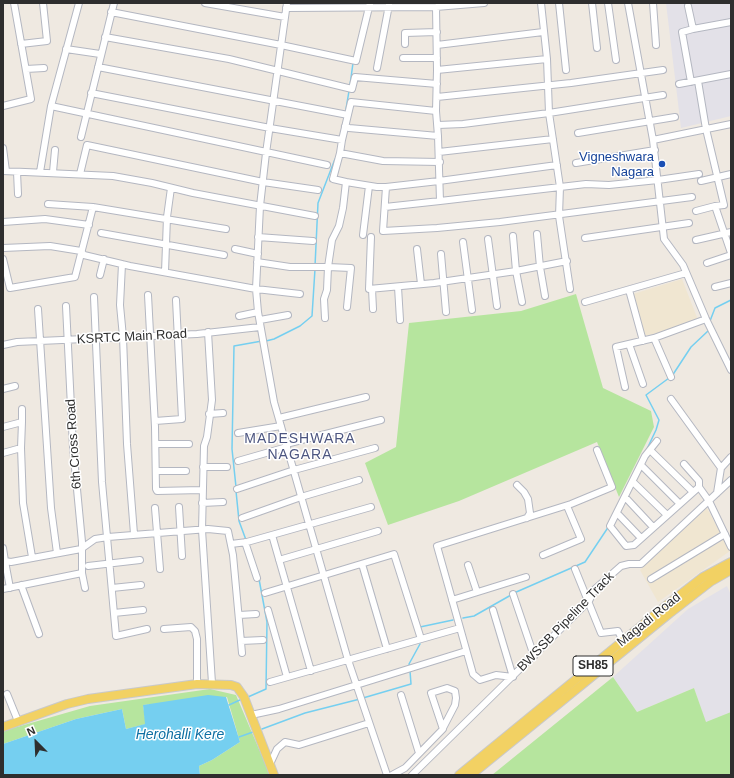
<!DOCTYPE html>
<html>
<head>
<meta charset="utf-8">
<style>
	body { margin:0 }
	#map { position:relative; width:734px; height:778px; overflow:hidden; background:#efe9e1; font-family:Arial,sans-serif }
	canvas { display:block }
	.frame { position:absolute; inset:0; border:4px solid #2e2e2e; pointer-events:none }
	.north { position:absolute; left:16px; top:722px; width:40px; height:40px; -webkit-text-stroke:3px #fff; paint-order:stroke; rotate:336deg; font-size:11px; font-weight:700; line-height:16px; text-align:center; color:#2e2e2e }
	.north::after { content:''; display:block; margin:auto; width:14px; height:18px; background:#2e2e2e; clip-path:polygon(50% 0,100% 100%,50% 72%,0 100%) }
</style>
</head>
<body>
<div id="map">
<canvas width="734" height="778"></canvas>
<div class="frame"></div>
<div class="north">N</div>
</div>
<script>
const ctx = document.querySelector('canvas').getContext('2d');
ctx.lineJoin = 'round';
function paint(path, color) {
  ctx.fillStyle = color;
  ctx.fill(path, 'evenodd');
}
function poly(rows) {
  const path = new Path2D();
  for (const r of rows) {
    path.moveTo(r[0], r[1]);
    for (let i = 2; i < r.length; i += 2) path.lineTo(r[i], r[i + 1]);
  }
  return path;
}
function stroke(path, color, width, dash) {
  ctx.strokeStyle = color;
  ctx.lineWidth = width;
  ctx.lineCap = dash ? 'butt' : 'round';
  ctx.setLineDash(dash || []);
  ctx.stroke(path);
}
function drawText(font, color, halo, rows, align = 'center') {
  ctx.font = font + ' Arial,sans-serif';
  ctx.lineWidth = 3;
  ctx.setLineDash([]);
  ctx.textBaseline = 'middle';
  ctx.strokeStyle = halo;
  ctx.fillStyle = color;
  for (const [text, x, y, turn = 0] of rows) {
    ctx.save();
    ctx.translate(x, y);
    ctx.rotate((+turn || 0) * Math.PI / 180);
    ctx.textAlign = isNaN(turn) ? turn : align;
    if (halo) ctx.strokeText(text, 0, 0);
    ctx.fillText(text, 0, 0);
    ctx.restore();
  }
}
paint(poly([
	[666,3,731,3,731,116,681,128],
	[727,586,731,595,731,712,706,723,694,688,637,712,613,677,688,609]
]), '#e3e1e8');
paint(poly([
	[682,279,698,320,671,330,644,336,633,294],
	[707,508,730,551,658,602,640,570]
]), '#f0e6d1');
paint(poly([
	[576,294,603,388,651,411,654,427,619,497,597,442,459,501,388,525,365,463,396,447,409,323,521,311],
	[613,677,637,712,694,688,706,722,731,712,731,775,492,775],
	[210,689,236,695,270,775,200,775,199,766,212,760,240,742,227,697,143,705,146,724,126,729,122,709,76,719,3,744,3,731,90,706]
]), '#b6e59e');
paint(poly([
	[208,695,226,697,240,742,212,760,199,766,200,775,3,775,3,744,76,719,122,709,126,729,145,724,143,705]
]), '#75cff0');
stroke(poly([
	[350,85,353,63],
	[346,109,349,91],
	[315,266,318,203,335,159],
	[710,321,715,308,731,300],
	[266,341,274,339,300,326,312,316,315,269],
	[672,376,691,347,708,331],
	[647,449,656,430,659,420,646,395,669,378],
	[236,487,232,449,234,346,262,341],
	[236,491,239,521,246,540],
	[514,593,585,562,609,526],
	[463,618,474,616,511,595],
	[420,627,453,620],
	[410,667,409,664,420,644],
	[248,697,266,689,267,622,259,579],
	[363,698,411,684,410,671],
	[229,705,242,699],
	[262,729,305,713,360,699],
	[239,737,253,732]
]), '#75cff0', 1.5);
const minor = poly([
	[79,3,51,106,327,165],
	[205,3,285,17],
	[287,3,266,153,260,206,256,289,258,312,274,402,348,660,387,775],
	[541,3,547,59,549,113,560,187,559,216,570,289],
	[559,3,566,70],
	[592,3,597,48],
	[608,3,616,60],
	[628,3,653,140],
	[653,3,656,45],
	[688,6,693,29,682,32,691,82],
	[436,7,437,70],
	[286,8,436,7,484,3],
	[111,12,281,45,356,61,370,3],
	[693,29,731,22],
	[105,37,229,59,352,89,355,77,437,84],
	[21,44,47,41,43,3],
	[405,44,405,33,437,32],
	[437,45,543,32],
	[66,49,100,54],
	[403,58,437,58],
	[98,67,348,115],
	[377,68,389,5],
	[26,69,44,68],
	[698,81,706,129,724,205,715,206,731,253],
	[679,84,731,74],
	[91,93,270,128,342,140,340,153,383,161,440,162],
	[437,97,571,83,663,70],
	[3,106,31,99,14,3],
	[731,124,653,140,664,239,683,265,706,319,731,370],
	[438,125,463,124,549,113,663,95],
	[345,126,349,128,438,136,436,111],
	[578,133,675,117],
	[438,136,440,201,586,184,609,185,658,180,699,174],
	[81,137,114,3],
	[342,140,351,102,436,111,437,70,547,59],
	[3,148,6,171],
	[439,152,553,139],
	[340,153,333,179,346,182],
	[576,163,655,150],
	[3,171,113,176,152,183,193,193,315,216],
	[17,172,18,194],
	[40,172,51,106],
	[53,172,55,150],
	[80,174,87,145,263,182,318,190],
	[701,181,731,174],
	[386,187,383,231,437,228,500,222,692,197],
	[48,204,93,207,226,229],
	[385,207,440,201],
	[696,211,715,206],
	[3,222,45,219,89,225],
	[101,233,224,255],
	[537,234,540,267,545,296],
	[363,235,369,186],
	[513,236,516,271,522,302],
	[258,237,313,241],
	[371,237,369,289,434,283,516,271,567,261],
	[585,238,689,223],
	[488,239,497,306],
	[696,240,731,232],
	[463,242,472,310],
	[3,248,50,246,81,251,84,255,130,266,256,289,300,294],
	[235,249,258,254],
	[417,249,421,284],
	[441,254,446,312],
	[3,259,10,288,75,277,93,207],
	[257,262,290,267,328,267,332,240,339,226,343,208,346,182,377,187,386,187,439,181,557,165],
	[707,263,731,255],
	[122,264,120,305,123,337,127,444,134,534],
	[165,272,167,217,171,188],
	[100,275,104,259],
	[398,287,400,320],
	[715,287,731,283],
	[372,289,373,309],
	[629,290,643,341],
	[148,295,155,427,156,489,157,491,202,490],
	[94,297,102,482,116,636,147,629],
	[585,302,686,273],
	[38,309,51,508,57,553],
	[239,316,258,312],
	[325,318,324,299,327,290,328,267,351,268,347,307],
	[260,320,288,315],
	[208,332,212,400,207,437,204,446,202,530,212,683],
	[654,338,671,377],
	[629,344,643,384],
	[3,345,17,342,197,334,260,327],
	[625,387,616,347,654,338,706,319],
	[3,389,15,386],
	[671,399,721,468],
	[22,409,22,422],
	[209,414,223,413],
	[279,418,366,397],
	[155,421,182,419,176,300],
	[3,427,22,422,21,448,23,503,32,557],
	[238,433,281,426],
	[657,441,645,456,610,526,626,546,634,545,699,487,709,501,731,547],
	[156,444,189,444],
	[286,444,381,420],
	[650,450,693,492],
	[3,453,21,448],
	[238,461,287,447],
	[684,464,699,481,699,487],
	[641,465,680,504],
	[203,467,227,467],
	[156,471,186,471],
	[633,482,667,515],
	[517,485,524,492,528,499,530,513,527,518],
	[237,489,294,470,375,448],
	[717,493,721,468,731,457],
	[625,497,653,527],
	[202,503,223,502],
	[179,507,182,556],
	[155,508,160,569],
	[617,513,641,538],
	[242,518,301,497,359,480],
	[272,535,311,671],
	[245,542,257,578],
	[231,544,247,542,371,507],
	[3,548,5,561,11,562,81,549,95,539,108,537,208,529,228,531,233,555,242,653],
	[543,555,581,539,567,506],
	[279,560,378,531],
	[3,561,5,561,10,588],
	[362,564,387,649],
	[468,565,477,592],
	[88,566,140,560],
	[575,569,601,633,618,631,623,641],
	[82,573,85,588],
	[651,579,725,534],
	[21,585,39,634],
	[112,588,141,585],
	[3,589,82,573,82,542,73,447,66,306],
	[265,593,394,554,421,639],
	[513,594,534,656],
	[452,600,526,577],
	[268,610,287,677],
	[493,610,513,677,496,675,480,680,473,674,437,546,571,504,612,487,597,450],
	[114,613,143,610],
	[239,615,256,614],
	[164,629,191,627,195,631,197,639,197,684],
	[241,641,263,640],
	[270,682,460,628],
	[7,694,18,721],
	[401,695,419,753],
	[251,715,279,709,466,651],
	[270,764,277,749,285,742,299,745,369,723],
	[392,775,405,768,443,729,431,693,447,688,455,691,456,698,455,705,443,728],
	[412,775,589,601,595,589,621,566,629,564,641,564,731,480]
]);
const major = poly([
	[3,727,67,704,88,699,197,684,231,685,237,687,244,697,274,775],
	[459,775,663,608,703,577,731,562],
	[471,775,670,613,710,582,731,570]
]);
stroke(minor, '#b4b7c1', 8);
stroke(major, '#c9c9c9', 10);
stroke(minor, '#fff', 6);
stroke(major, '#f2d163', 8);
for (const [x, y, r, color] of [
	[662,164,4,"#1a4fb4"]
]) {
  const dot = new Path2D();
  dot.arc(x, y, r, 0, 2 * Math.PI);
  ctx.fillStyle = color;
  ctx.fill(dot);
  stroke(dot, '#fff', 1.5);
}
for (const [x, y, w] of [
	[593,666,40]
]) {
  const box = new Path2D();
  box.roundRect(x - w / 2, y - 10, w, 20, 3);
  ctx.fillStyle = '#fff';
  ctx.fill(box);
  stroke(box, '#2e2e2e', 1);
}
drawText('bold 12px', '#2e2e2e', null, [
	["SH85",593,666]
]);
drawText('13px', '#164399', '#fff', [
	["Vigneshwara",654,157],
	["Nagara",654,172]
], 'right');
drawText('13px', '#2e2e2e', '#fff', [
	["KSRTC Main Road",132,337,-3],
	["6th Cross Road",74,444,-94],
	["Magadi Road",649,620,-39],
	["BWSSB Pipeline Track",566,622,-46]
]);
ctx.letterSpacing = '1px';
drawText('14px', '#4d5680', '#fff', [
	["MADESHWARA",300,439],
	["NAGARA",300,455]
]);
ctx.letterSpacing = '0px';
drawText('italic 14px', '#0d6fa3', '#fff', [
	["Herohalli Kere",180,735]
]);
</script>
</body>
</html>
